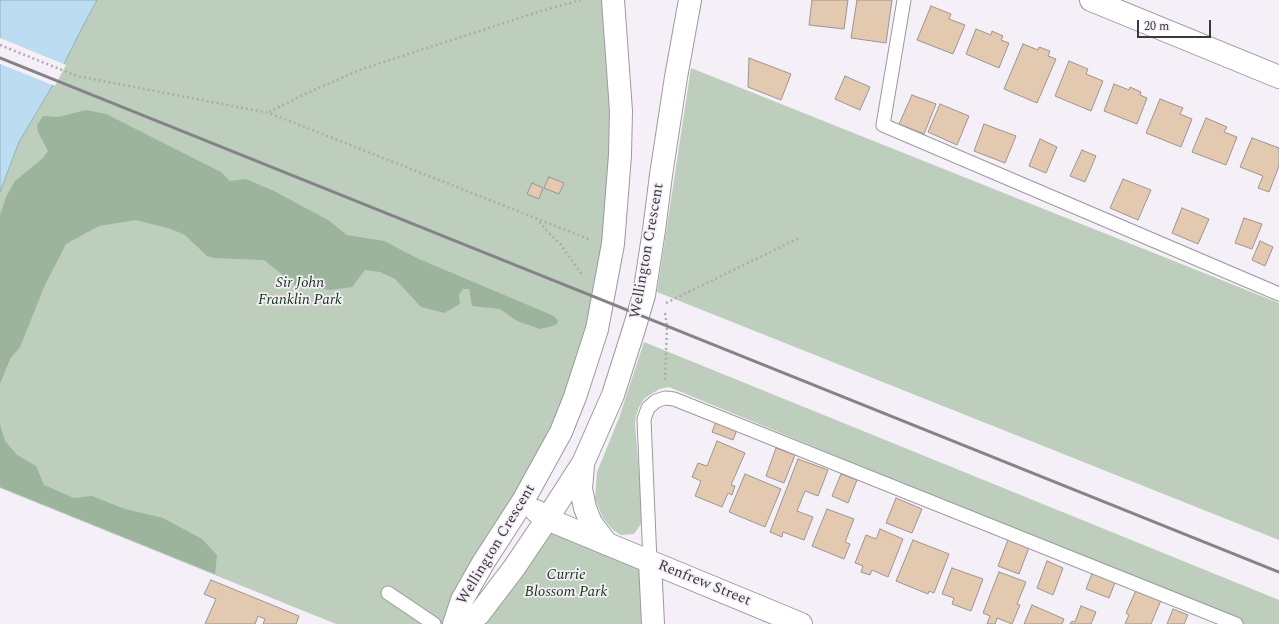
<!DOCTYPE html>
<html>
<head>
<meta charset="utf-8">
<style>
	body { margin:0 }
	#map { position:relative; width:1279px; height:624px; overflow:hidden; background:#f5eff7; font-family:Spectral,serif }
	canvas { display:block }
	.scale { position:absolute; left:1137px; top:20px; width:74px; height:18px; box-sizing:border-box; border:2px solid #3a383c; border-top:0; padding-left:5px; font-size:12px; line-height:14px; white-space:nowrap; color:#3a383c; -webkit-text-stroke:3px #f5eff7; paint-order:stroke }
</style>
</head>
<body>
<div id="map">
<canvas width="1279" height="624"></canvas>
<div class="scale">20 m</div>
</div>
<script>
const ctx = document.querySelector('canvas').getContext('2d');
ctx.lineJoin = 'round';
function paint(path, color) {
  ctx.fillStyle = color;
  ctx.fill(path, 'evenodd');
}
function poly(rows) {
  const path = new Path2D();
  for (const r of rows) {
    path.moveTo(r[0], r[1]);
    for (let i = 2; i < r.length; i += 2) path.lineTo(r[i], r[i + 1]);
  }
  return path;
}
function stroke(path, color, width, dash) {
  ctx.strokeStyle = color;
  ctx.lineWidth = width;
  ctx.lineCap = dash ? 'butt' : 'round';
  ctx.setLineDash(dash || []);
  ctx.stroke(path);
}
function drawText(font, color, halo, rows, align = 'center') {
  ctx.font = font + ' Spectral,serif';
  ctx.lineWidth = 3.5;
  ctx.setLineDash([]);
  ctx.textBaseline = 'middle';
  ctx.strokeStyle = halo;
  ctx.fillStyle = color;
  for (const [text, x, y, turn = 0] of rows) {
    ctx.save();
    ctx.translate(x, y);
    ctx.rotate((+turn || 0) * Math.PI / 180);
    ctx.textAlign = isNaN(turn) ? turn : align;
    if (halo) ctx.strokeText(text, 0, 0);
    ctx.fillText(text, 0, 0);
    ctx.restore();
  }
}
paint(poly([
	[97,0,613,0,621,111,587,363,454,624,336,624,0,488,0,192,19,142,57,78,82,28],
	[691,68,1279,303,1279,540,657,292],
	[644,342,1279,600,1279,624,1244,624,669,387,660,389,651,394,644,399,639,407,636,416,635,424,643,521,634,534,621,535,613,530,603,518,595,499,597,472,619,418],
	[547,519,650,562,653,624,465,624]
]), '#bdcebd');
paint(poly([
	[86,110,106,114,221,172,230,181,246,179,274,191,328,220,347,235,384,241,419,259,554,316,558,321,556,325,540,329,517,321,500,309,472,306,469,289,463,289,459,295,460,304,444,313,421,307,395,279,380,272,365,270,352,287,330,290,295,285,264,260,214,258,207,256,185,235,171,229,136,220,99,226,66,244,45,285,20,347,10,359,0,384,0,215,6,197,15,181,43,158,48,151,38,132,37,125,43,116,58,117],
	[0,424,5,441,17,455,36,466,44,485,74,498,92,496,125,509,163,518,202,539,217,555,215,574,0,487]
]), '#9cb49b');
const water = poly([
	[0,0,97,0,82,28,57,78,19,142,0,192,0,0]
]);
paint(water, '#bcddf1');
stroke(water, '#95acbb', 1);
paint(poly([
	[0,38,66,65,55,86,0,64]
]), '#f5eff7');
const building = poly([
	[812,0,848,0,844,29,809,25,812,0],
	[857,0,892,0,886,43,851,38,857,0],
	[931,6,951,14,949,19,965,25,953,54,917,40,931,6],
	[976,29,991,35,992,31,1003,36,1001,40,1009,43,999,68,966,54,976,29],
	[1023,44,1038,50,1039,47,1050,51,1048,56,1056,59,1037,103,1004,89,1023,44],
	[749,58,791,74,781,100,748,87,749,58],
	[1069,61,1088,69,1086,74,1103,81,1091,111,1055,96,1069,61],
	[845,76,870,87,860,110,835,99,845,76],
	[1114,84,1129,90,1130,87,1141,92,1140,95,1147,98,1137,124,1104,111,1114,84],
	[912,95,936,104,924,134,899,124,912,95],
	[1160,99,1183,108,1180,114,1192,119,1181,147,1146,133,1160,99],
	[940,104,969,116,957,145,928,132,940,104],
	[1206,118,1227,127,1224,132,1237,137,1226,165,1192,152,1206,118],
	[984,124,1016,136,1005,163,974,151,984,124],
	[1252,138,1279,148,1279,166,1269,192,1258,188,1263,176,1240,167,1252,138],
	[1040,139,1057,147,1046,173,1029,166,1040,139],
	[1082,150,1096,156,1085,182,1070,176,1082,150],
	[549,177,564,183,559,194,544,188,549,177],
	[1123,179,1151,190,1138,220,1110,208,1123,179],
	[532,183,543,188,539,199,527,194,532,183],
	[1182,208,1209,219,1198,244,1172,233,1182,208],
	[1244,218,1262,224,1252,249,1235,243,1244,218],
	[1260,241,1273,247,1265,266,1252,260,1260,241],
	[717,419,738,427,733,440,712,432,717,419],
	[717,441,745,453,731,485,735,486,732,495,728,493,722,507,695,496,701,481,692,477,698,463,707,466,717,441],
	[776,448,795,455,784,483,766,476,776,448],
	[798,459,828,470,818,496,805,491,797,511,813,517,804,540,783,532,782,537,770,532,798,459],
	[745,474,781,489,765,527,729,512,745,474],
	[841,474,857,480,848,503,832,496,841,474],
	[896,498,922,509,912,533,886,523,896,498],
	[827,509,854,519,845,542,850,544,844,559,812,546,827,509],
	[880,529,903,539,888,577,872,570,870,575,861,572,863,566,855,563,866,535,876,539,880,529],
	[1009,537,1030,545,1019,574,998,566,1009,537],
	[913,540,949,554,934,593,929,591,928,594,896,581,913,540],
	[1047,561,1063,568,1053,595,1037,588,1047,561],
	[952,568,983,579,971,611,952,604,954,598,942,594,952,568],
	[1093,571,1116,580,1109,598,1086,589,1093,571],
	[999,572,1026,582,1017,604,1020,605,1012,624,997,618,995,624,987,624,990,616,983,613,999,572],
	[211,580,299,616,296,624,263,624,265,619,258,616,255,624,205,624,216,599,204,594,211,580],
	[1137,588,1162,598,1151,624,1125,624,1129,615,1126,613,1137,588],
	[1032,605,1064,619,1062,624,1024,624,1032,605],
	[1081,606,1096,612,1091,624,1070,624,1072,621,1075,622,1081,606],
	[1173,609,1188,615,1184,624,1167,624,1173,609]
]);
paint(building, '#e4c9b1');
stroke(building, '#9c958f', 1);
const service = poly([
	[904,0,883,125,1279,294],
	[650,562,644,419,648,408,656,401,665,398,674,399,1236,624],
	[388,593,434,624]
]);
const minor = poly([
	[1091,0,1279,77],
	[583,465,581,489,585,508,591,523,607,544],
	[536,511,547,519,801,624],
	[650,562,653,624],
	[454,624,462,600,483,563,523,501,561,432,575,397,597,329,613,244,620,155,621,111,613,0],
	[465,624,479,614,514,568,547,519,583,463,613,395,634,329,644,295,654,230,661,175,676,77,690,0]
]);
stroke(service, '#9d98a0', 15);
stroke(minor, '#9d98a0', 24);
stroke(poly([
	[0,45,77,76,269,113,591,240],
	[269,112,307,93,362,69,538,12,581,0],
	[536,218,548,232,561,245,583,276],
	[666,303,799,238],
	[665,313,667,326,665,380]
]), '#aeaab0', 2.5, [2, 3]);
stroke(service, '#fff', 13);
stroke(minor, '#fff', 22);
stroke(poly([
	[0,58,1279,572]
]), '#868388', 3);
drawText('15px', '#3a383c', '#f5eff7', [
	["Wellington Crescent",648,251,-80],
	["Wellington Crescent",497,545,-59],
	["Renfrew Street",704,584,22]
]);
drawText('italic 15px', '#103613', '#f5eff7', [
	["Sir John",300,284],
	["Franklin Park",300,301],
	["Currie",566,576],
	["Blossom Park",566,593]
]);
</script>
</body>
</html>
